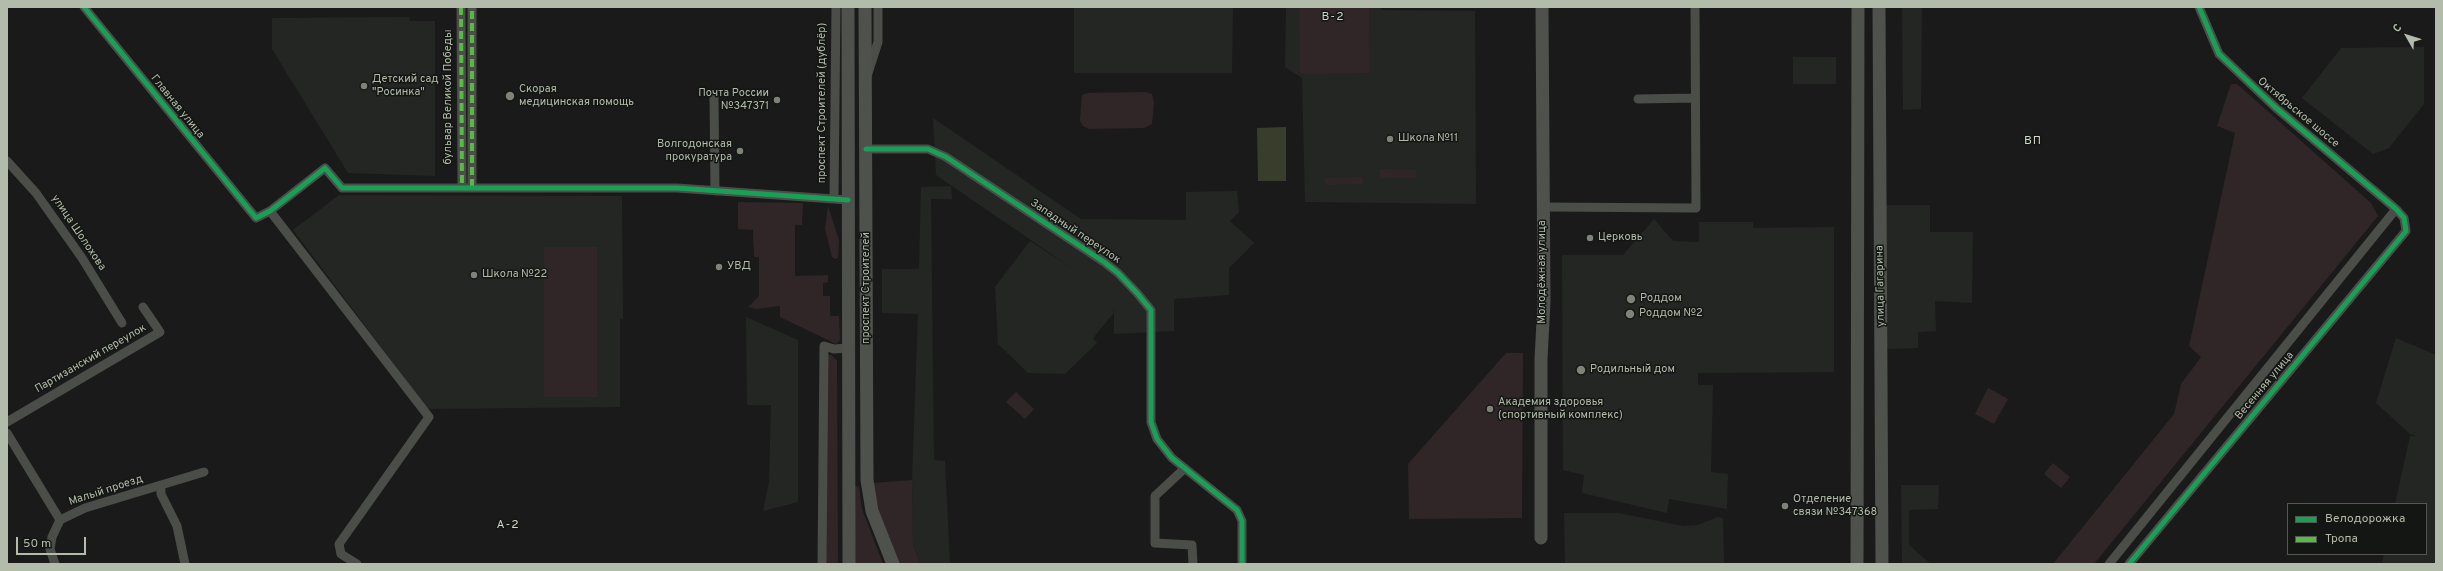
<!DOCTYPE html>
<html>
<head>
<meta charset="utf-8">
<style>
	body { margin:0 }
	#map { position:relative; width:2443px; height:571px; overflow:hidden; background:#1a1a1a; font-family:Overpass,sans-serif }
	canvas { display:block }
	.frame { position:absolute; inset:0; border:8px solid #b3bcaa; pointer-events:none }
	.legend { position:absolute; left:2287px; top:503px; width:140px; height:52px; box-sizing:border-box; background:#141614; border:1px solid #545850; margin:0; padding:5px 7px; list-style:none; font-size:12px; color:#b3bcaa }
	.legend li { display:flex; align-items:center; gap:8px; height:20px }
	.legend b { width:20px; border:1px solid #545850 }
	.north { position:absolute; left:2387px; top:16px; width:40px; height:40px; -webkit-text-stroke:3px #141614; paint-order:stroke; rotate:309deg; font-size:11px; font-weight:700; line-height:16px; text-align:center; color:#b3bcaa }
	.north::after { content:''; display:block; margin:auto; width:14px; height:18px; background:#b3bcaa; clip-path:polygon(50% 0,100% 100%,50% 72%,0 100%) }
	.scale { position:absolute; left:16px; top:537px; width:70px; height:18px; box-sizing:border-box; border:2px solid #b3bcaa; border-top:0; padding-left:5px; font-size:12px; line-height:14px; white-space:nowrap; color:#b3bcaa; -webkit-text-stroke:3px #141614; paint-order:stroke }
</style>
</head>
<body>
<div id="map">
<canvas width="2443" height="571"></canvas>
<div class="frame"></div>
<ul class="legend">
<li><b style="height:5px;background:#1a9f57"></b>Велодорожка</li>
<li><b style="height:5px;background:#58b947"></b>Тропа</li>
</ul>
<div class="north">С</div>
<div class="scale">50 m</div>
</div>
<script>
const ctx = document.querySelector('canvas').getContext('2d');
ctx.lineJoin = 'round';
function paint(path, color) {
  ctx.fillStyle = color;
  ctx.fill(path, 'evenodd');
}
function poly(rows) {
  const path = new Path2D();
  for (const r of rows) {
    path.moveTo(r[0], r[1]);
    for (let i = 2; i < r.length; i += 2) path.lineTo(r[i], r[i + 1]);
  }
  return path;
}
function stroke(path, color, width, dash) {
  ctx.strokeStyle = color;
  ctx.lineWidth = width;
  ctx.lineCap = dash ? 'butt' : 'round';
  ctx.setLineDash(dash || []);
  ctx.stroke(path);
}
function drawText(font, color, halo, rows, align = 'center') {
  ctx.font = font + ' Overpass,sans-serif';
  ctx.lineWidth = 3;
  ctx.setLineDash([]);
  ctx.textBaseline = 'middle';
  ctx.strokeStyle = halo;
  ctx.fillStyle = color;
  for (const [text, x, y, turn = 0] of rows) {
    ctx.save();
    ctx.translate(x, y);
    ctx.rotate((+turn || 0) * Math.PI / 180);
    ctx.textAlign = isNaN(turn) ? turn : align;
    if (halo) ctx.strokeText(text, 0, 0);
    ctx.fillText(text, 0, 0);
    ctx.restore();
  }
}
paint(poly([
	[1074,7,1233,7,1232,73,1074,73],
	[1286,7,1381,7,1381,10,1475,11,1476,204,1305,202,1302,78,1285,67],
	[1902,7,1922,7,1921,109,1903,110],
	[409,17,410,21,435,21,435,176,348,173,272,49,272,18],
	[2424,47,2424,104,2389,148,2373,154,2302,98,2341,48],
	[1793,57,1836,57,1836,84,1793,84],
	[933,118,1081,219,1186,220,1186,192,1237,191,1239,212,1230,221,1254,243,1229,268,1229,295,1174,299,1174,331,1114,334,1114,307,1113,314,1093,338,1097,343,1065,374,1028,373,998,344,995,287,1030,241,1076,271,936,175],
	[951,186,952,199,931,199,934,460,945,461,950,564,920,564,913,544,912,480,918,314,882,313,882,269,919,269,921,187],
	[339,195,622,196,623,319,620,319,620,407,428,409,293,230],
	[1885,205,1930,205,1930,232,1973,232,1972,303,1935,301,1936,331,1918,332,1918,348,1884,349],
	[1654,219,1673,241,1699,242,1699,222,1753,222,1753,228,1834,227,1834,372,1698,373,1698,385,1713,385,1711,472,1728,474,1727,509,1669,499,1667,513,1582,493,1584,475,1563,470,1562,255,1623,255],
	[746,317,798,340,798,502,763,511,769,482,771,405,747,405],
	[2396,338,2436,355,2436,564,2382,564,2384,554,2426,554,2426,504,2395,504,2410,436,2417,436,2410,434,2376,403],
	[1901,485,1939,485,1938,509,1909,510,1909,545,1931,564,1902,564],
	[1564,513,1619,513,1683,526,1698,525,1718,517,1723,518,1724,564,1565,564]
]), '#242624');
paint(poly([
	[1299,7,1369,7,1370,73,1300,74],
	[2231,84,2237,84,2371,203,2378,216,2094,564,2053,564,2174,414,2181,384,2201,357,2189,346,2235,133,2217,126],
	[1144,92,1152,94,1154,103,1152,124,1144,128,1089,129,1083,126,1080,121,1082,95,1088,93],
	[1380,169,1416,170,1416,178,1380,178],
	[1363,177,1363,184,1325,185,1325,178],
	[738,202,803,203,802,225,795,225,795,276,828,275,828,282,823,283,823,296,830,296,830,316,839,316,840,340,836,344,780,317,780,306,756,309,748,307,759,296,759,257,754,257,753,230,738,229],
	[828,206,839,240,838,258,835,259,832,257,825,229],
	[544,247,597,247,597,397,544,397],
	[1506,353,1523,353,1522,518,1409,519,1408,464],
	[828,355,832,355,837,361,838,564,825,564],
	[1988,388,2008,399,1994,424,1975,414],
	[1016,392,1034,409,1025,419,1006,402],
	[2053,463,2070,477,2061,488,2044,474],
	[912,480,913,544,920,564,899,564,877,512,873,483],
	[859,486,862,509,883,564,854,564,854,487]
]), '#302627');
paint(poly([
	[1286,127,1286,181,1258,181,1257,128]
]), '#393d2b');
stroke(poly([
	[84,7,256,218,270,211,325,168,342,188,677,188,848,200],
	[461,7,462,188],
	[868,73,878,42,878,7],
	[714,96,715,191],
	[1638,99,1695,98],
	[866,149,928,149,946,157,1104,262,1118,273,1137,293,1151,310,1151,422,1157,439,1172,458,1237,510,1242,521,1242,564],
	[7,161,36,193,82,258,122,323],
	[472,187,472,7],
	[834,199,836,7],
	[1543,207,1696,208,1695,7],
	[270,211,429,417,339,544,341,554,357,564],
	[7,422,160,332,143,307],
	[7,433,60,520],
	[1185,468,1155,496,1155,543,1192,545,1193,564],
	[161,486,161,494,177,526,185,564],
	[55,564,50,549,52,537,60,520,85,508,204,472],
	[822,564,824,346,834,349,848,348],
	[2109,564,2396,209],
	[2129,564,2406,231,2404,218,2396,209,2275,107,2219,54,2199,7]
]), '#4a4d48', 9);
stroke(poly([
	[848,7,849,564],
	[865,7,867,480,872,511,893,564],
	[1879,7,1882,564],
	[1541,538,1541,359,1544,302,1542,7],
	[1857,564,1858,7]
]), '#4f514c', 13);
stroke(poly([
	[461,7,462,188],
	[472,187,472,7]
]), '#58b947', 4, [8, 4]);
stroke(poly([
	[84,7,256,218,270,211,325,168,342,188,677,188,848,200],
	[866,149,928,149,946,157,1104,262,1118,273,1137,293,1151,310,1151,422,1157,439,1172,458,1237,510,1242,521,1242,564],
	[2129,564,2406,231,2404,218,2396,209,2275,107,2219,54,2199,7]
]), '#1a9f57', 5);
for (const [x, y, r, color] of [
	[364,86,4,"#7d8378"],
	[510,96,5,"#7d8378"],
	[777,100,4,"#7d8378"],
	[1390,139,4,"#7d8378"],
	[740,151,4,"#7d8378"],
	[1590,238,4,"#7d8378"],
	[719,267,4,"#7d8378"],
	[474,275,4,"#7d8378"],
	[1631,299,5,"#7d8378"],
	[1630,314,5,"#7d8378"],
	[1581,370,5,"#7d8378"],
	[1490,409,4,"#7d8378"],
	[1785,506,4,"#7d8378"]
]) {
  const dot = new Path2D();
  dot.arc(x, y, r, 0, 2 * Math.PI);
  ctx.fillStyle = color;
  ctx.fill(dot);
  stroke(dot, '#141614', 1.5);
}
drawText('11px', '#b3bcaa', '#141614', [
	["Детский сад",372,80],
	["\"Росинка\"",372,93],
	["Скорая",519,90],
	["медицинская помощь",519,103],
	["Почта России",769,94,"right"],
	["№347371",769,107,"right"],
	["Школа №11",1398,139],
	["Волгодонская",732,145,"right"],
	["прокуратура",732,158,"right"],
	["Церковь",1598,238],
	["УВД",727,267],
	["Школа №22",482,275],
	["Роддом",1640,299],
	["Роддом №2",1639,314],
	["Родильный дом",1590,370],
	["Академия здоровья",1498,403],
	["(спортивный комплекс)",1498,416],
	["Отделение",1793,500],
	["связи №347368",1793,513]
], 'left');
drawText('11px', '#b3bcaa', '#141614', [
	["бульвар Великой Победы",449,97,-90],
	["проспект Строителей (дублёр)",823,103,-90],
	["Главная улица",177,107,51],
	["Октябрьское шоссе",2298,113,40],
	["Западный переулок",1075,232,34],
	["улица Шолохова",78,233,56],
	["Молодёжная улица",1543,272,-90],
	["улица Гагарина",1881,286,-91],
	["проспект Строителей",867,288,-90],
	["Партизанский переулок",91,359,-30],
	["Весенняя улица",2265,386,-50],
	["Малый проезд",106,491,-18]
]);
ctx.letterSpacing = '1px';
drawText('12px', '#d1d7cc', '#141614', [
	["В-2",1333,18],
	["ВП",2033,142],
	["А-2",508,526]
]);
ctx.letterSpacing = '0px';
</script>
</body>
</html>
